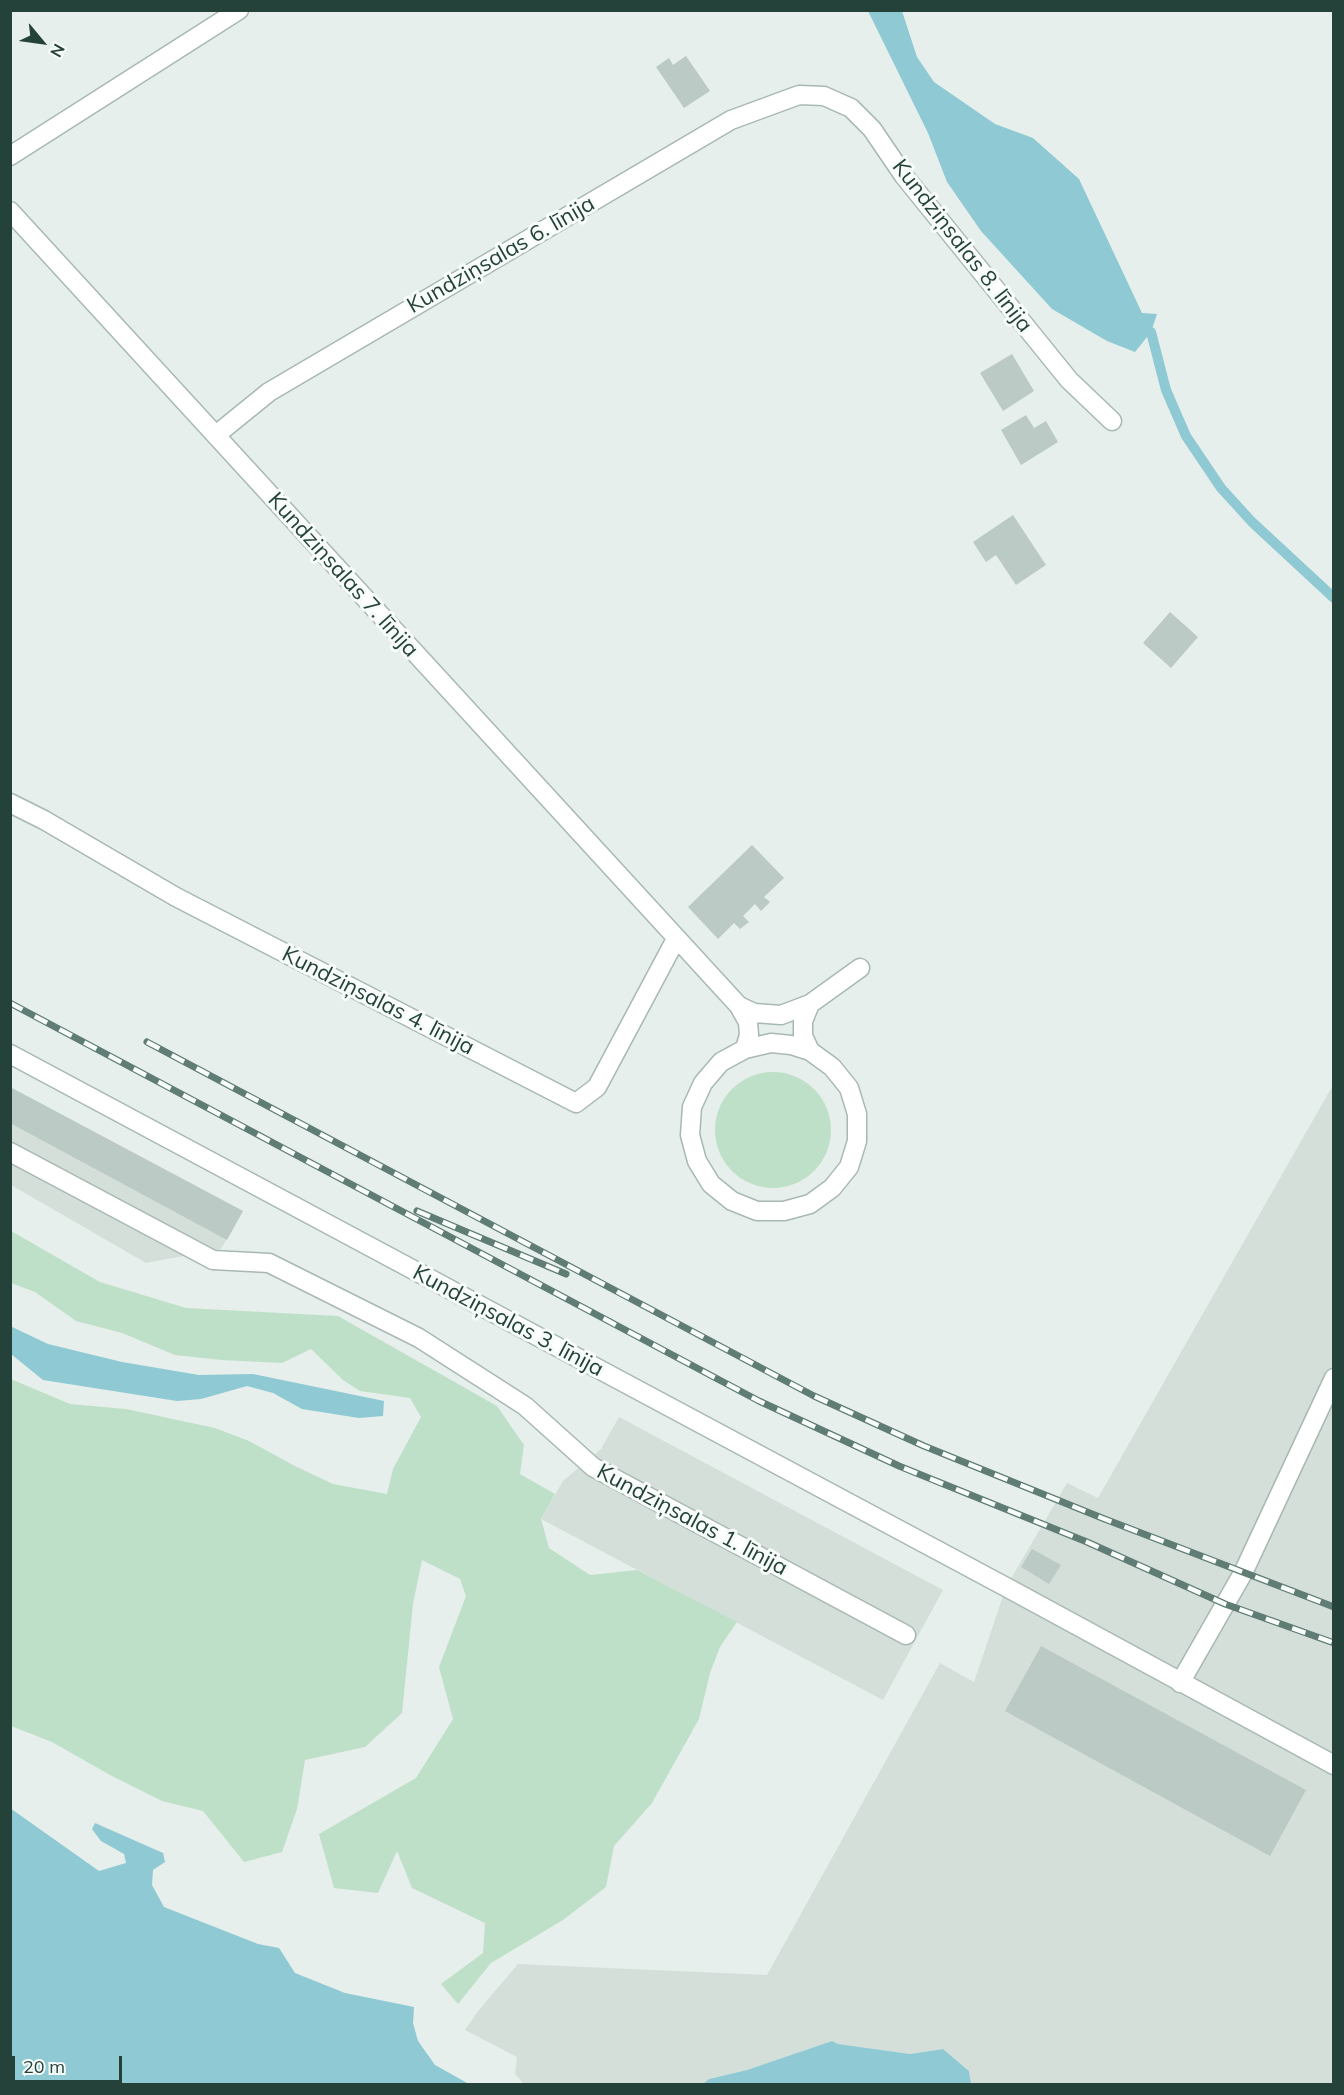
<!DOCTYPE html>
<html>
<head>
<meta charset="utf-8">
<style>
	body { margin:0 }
	#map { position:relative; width:1344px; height:2095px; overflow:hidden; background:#e6efeb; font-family:Mulish,sans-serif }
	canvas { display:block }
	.frame { position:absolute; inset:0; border:12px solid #24423a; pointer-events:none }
	.north { position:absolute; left:12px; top:12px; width:60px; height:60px; -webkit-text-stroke:4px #f7fbf9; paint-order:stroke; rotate:119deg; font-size:16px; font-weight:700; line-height:24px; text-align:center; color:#24423a }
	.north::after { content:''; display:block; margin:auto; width:21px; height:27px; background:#24423a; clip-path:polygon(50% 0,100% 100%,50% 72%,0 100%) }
	.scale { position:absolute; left:12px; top:2056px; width:110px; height:27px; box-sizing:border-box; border:3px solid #24423a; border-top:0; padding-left:8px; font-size:18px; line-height:21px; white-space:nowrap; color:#24423a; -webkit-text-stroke:4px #f7fbf9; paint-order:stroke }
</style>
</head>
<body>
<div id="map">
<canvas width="1344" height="2095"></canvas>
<div class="frame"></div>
<div class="north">N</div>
<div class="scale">20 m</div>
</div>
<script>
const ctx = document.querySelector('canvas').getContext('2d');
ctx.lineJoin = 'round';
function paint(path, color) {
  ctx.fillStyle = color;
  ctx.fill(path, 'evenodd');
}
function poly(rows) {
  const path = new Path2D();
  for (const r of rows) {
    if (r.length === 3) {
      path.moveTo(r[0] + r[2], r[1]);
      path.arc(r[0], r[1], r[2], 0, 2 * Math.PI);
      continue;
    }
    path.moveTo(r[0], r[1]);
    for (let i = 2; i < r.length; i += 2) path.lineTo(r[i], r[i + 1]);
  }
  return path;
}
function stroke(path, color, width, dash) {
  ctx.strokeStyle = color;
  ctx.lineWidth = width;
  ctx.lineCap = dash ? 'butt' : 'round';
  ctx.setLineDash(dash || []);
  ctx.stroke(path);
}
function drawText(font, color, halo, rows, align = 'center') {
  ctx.font = font + ' Mulish,sans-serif';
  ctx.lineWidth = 6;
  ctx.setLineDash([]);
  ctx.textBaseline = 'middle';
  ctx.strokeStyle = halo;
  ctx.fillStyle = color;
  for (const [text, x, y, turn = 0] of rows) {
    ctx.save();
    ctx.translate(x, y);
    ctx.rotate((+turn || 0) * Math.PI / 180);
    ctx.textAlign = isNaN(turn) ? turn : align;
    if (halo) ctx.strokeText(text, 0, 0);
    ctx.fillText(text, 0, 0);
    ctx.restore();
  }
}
paint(poly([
	[1333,1085,1333,2084,971,2084,969,2071,943,2049,910,2054,838,2044,832,2041,747,2070,709,2079,703,2084,524,2084,515,2074,517,2057,465,2030,478,2011,518,1964,767,1975,940,1663,974,1682,1006,1587,1067,1483,1098,1498],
	[10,1087,243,1211,221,1249,146,1263,11,1185],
	[619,1417,943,1590,883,1700,541,1519,563,1481,601,1449]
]), '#d4dfda');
paint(poly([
	[773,1130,58],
	[11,1231,100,1282,186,1308,338,1316,497,1406,524,1445,520,1474,555,1494,541,1519,549,1548,590,1575,637,1570,737,1622,720,1647,710,1673,699,1719,652,1803,614,1846,606,1887,563,1920,491,1963,458,2004,441,1984,483,1953,485,1923,412,1888,397,1851,378,1893,334,1888,319,1834,416,1778,453,1719,439,1667,466,1596,460,1579,422,1560,413,1604,402,1713,365,1747,305,1760,297,1809,282,1852,244,1862,203,1811,162,1801,110,1775,52,1742,11,1726,11,1379,70,1404,126,1409,215,1428,249,1441,293,1465,333,1484,387,1494,393,1469,421,1417,410,1398,360,1391,343,1380,311,1349,282,1363,221,1360,175,1355,122,1333,76,1321,35,1292,11,1283]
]), '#bfe0c8');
paint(poly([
	[868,11,902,11,917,57,934,82,995,124,1033,138,1079,179,1142,313,1157,314,1151,332,1135,352,1107,341,1052,309,981,231,947,182,928,133],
	[10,1326,48,1344,122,1362,199,1375,253,1374,384,1401,383,1416,359,1418,302,1409,273,1393,247,1386,201,1399,177,1401,43,1380,11,1354],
	[10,1808,99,1871,126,1863,124,1854,101,1841,92,1829,95,1823,163,1853,165,1862,153,1870,152,1885,164,1907,258,1944,279,1948,295,1973,345,1993,414,2007,413,2023,418,2041,435,2065,469,2084,11,2084],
	[832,2041,838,2044,910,2054,943,2049,969,2071,971,2084,703,2084,709,2079,747,2070]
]), '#8ec9d4');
stroke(poly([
	[1151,332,1166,390,1186,436,1221,488,1252,522,1334,598]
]), '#8ec9d4', 10);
paint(poly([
	[686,56,710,91,684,108,656,67,669,58,673,65],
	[1012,354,1034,391,1003,411,980,373],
	[1026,415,1034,428,1046,421,1058,442,1021,465,1001,430],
	[1013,515,1046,565,1016,585,996,555,986,562,973,542],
	[1170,612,1198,637,1171,668,1143,643],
	[752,845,784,878,764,897,770,902,761,911,755,904,743,916,749,922,740,929,734,923,718,939,688,907],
	[10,1087,243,1211,227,1240,10,1123],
	[1032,1549,1061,1565,1049,1584,1021,1567],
	[1041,1646,1306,1790,1270,1856,1005,1711]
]), '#bbcac4');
const minor = poly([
	[10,156,239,10],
	[10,211,739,1006,754,1013,781,1015,810,1004,860,968],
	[216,435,269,392,731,120,799,95,824,96,851,108,872,129,904,176,1069,380,1112,421],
	[10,803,44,820,176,897,576,1103,597,1087,676,939],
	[739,1006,748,1022,749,1035,745,1049],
	[810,1051,791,1045,771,1043,745,1049,721,1062,703,1083,692,1107,690,1135,697,1161,711,1184,732,1201,757,1211,784,1211,810,1204,832,1188,849,1167,857,1141,857,1114,849,1088,832,1067,810,1051,803,1036,803,1021,810,1004],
	[10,1054,1006,1587,1334,1765],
	[10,1152,213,1260,269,1263,419,1338,525,1406,593,1467,906,1635],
	[1180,1683,1243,1573,1334,1378]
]);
stroke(minor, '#a8b8b2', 21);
stroke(minor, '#fff', 18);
const rail = poly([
	[10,1003,759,1401,899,1466,1087,1542,1225,1604,1334,1643],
	[147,1042,814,1396,924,1446,1102,1518,1334,1607],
	[417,1211,566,1274]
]);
stroke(rail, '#5f7d75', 7);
stroke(rail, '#f7fbf9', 4.5, [14]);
drawText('22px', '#24423a', '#f7fbf9', [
	["Kundziņsalas 8. līnija",962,246,52],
	["Kundziņsalas 6. līnija",501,255,-30],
	["Kundziņsalas 7. līnija",343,575,48],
	["Kundziņsalas 4. līnija",378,1001,27],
	["Kundziņsalas 3. līnija",508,1321,28],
	["Kundziņsalas 1. līnija",692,1520,28]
]);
</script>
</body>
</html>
